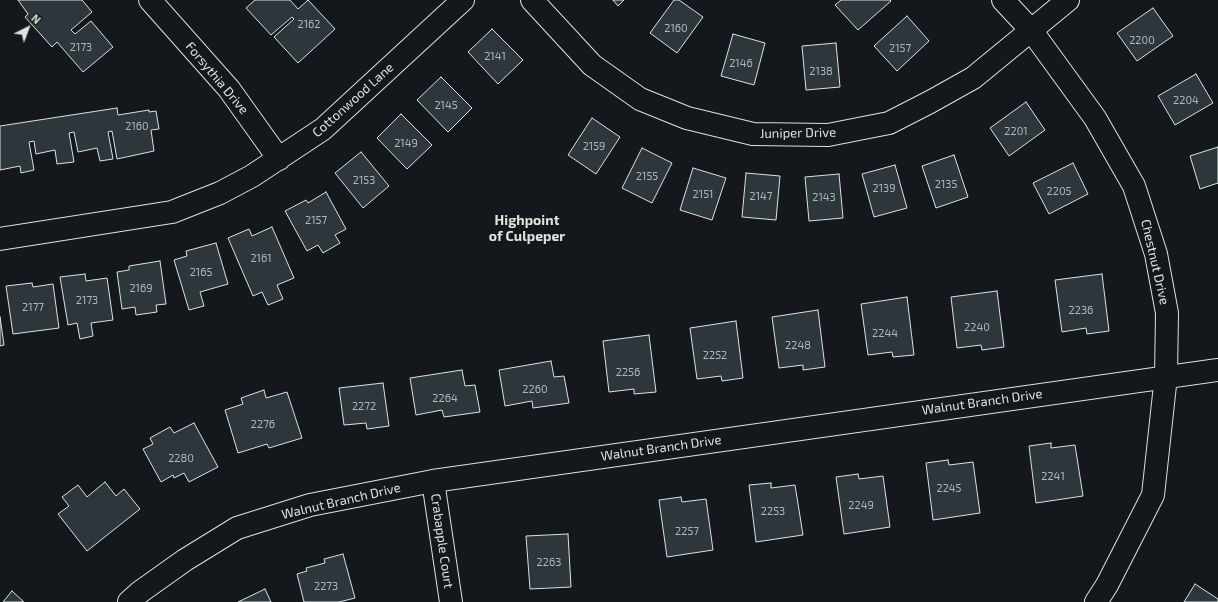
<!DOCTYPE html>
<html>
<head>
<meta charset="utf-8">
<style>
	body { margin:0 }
	#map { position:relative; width:1218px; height:602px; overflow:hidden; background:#14181c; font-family:"Exo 2",sans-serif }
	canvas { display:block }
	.north { position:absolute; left:8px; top:8px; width:40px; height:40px; -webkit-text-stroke:3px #14181c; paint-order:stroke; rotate:42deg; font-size:11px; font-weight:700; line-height:16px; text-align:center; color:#d8e6dc }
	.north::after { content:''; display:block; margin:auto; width:14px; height:18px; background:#d8e6dc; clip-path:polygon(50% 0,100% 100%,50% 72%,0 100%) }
</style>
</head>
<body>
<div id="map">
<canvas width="1218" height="602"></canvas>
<div class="north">N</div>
</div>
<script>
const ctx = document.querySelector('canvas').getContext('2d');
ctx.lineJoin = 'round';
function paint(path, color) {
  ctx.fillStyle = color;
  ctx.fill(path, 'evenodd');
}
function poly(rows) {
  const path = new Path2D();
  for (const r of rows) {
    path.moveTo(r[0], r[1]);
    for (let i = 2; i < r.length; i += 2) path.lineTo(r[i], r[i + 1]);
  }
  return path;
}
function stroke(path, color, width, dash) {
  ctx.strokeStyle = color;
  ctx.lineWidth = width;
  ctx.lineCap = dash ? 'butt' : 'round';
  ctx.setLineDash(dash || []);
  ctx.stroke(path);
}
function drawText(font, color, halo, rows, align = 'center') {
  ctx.font = font + ' "Exo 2",sans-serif';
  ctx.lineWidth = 3;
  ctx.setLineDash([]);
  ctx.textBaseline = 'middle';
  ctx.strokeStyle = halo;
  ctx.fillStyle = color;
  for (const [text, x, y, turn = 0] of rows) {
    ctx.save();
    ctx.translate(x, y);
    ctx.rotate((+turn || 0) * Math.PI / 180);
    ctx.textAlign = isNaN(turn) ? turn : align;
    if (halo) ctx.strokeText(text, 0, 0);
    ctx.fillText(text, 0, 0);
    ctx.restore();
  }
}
const building = poly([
	[18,0,82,0,92,12,71,30,75,34,91,21,113,47,83,72,57,42,52,47,25,17,28,14,18,0],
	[255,0,290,0,298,9,308,0,335,29,298,63,274,37,294,19,292,17,271,35,246,8,255,0],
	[613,0,624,0,618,6,613,0],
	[674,0,679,0,703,17,677,53,650,33,674,0],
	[841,0,890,0,891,1,858,30,835,5,841,0],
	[1153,8,1173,36,1137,61,1117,33,1153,8],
	[907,16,929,41,897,71,874,46,907,16],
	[492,29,523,60,498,84,468,52,492,29],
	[733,34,765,43,754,85,721,76,733,34],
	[836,43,840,87,806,90,802,46,836,43],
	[1196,74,1213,103,1175,125,1158,96,1196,74],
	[441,77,472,108,448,132,417,100,441,77],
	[1026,102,1045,130,1009,156,990,128,1026,102],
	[117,108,118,115,149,110,149,112,156,111,159,129,151,130,154,151,117,159,112,131,108,132,113,159,100,161,97,148,78,152,74,132,69,133,74,162,57,164,55,150,36,154,34,141,29,142,34,170,21,173,20,166,0,170,0,126,117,108],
	[401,114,432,145,407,169,377,138,401,114],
	[592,118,620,137,596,174,568,155,592,118],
	[1218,147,1218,183,1200,189,1190,156,1218,147],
	[642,148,672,163,652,203,622,188,642,148],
	[361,152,389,186,363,208,335,173,361,152],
	[954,155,968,197,936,208,922,166,954,155],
	[1073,163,1088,194,1049,214,1033,183,1073,163],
	[895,165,907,208,874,217,862,174,895,165],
	[693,168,726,178,712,220,680,210,693,168],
	[746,173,780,176,776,220,742,217,746,173],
	[839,174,843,218,809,221,805,177,839,174],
	[326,192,346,229,335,235,340,243,323,253,318,245,307,251,285,211,306,200,308,203,326,192],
	[272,227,294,278,277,285,283,299,268,305,262,292,253,296,228,238,249,229,252,236,272,227],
	[216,243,228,284,200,292,204,306,189,310,174,260,187,256,186,251,216,243],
	[160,261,166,304,156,305,157,312,136,315,135,307,122,309,117,272,129,270,129,266,160,261],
	[85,274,86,281,107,278,113,320,91,323,93,336,80,339,77,323,68,325,60,277,85,274],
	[1102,274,1109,331,1087,334,1086,328,1062,332,1055,280,1102,274],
	[32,283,33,287,53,284,59,328,13,334,6,286,32,283],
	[997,291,1004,347,982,350,981,345,957,348,951,297,997,291],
	[907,297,914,355,893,357,892,352,868,355,861,304,907,297],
	[818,310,825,367,803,370,803,365,779,368,772,317,818,310],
	[0,317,4,345,0,346,0,317],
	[736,321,743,378,722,381,721,376,697,379,690,328,736,321],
	[649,335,656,392,634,394,634,389,609,392,603,341,649,335],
	[551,361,554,377,564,376,569,403,533,408,532,401,505,406,499,370,551,361],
	[462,370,465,386,475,385,480,412,444,417,442,410,416,415,410,378,462,370],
	[383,383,389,426,367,429,366,423,344,425,339,388,383,383],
	[264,390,266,398,287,392,302,438,269,448,267,444,238,453,225,410,243,404,241,398,264,390],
	[194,423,218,467,189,482,184,473,174,478,173,475,161,482,143,449,153,444,150,438,170,427,174,433,194,423],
	[1051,443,1051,448,1075,445,1083,496,1036,503,1029,446,1051,443],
	[948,460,949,465,973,462,980,513,933,520,926,463,948,460],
	[858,474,859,479,883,476,890,527,844,534,836,477,858,474],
	[105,482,116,496,124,489,140,509,87,551,58,514,69,506,62,497,78,485,87,497,105,482],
	[771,483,771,488,795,485,803,535,756,542,749,485,771,483],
	[681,497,682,502,706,499,713,550,667,557,659,500,681,497],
	[568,534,571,587,530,589,526,536,568,534],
	[343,554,355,598,339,602,304,602,297,574,307,571,306,568,325,563,324,559,343,554],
	[1195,584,1218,599,1218,602,1184,602,1195,584],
	[265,589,271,602,238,602,265,589],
	[12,591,24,602,3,602,12,591]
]);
paint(building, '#2c363c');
stroke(building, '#d8e6dc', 1);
const street = poly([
	[150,0,229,89,279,159],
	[532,0,592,65,640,99,687,118,753,134,828,135,889,123,930,102,973,78,1068,0],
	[1003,0,1031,30,1095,118,1134,186,1156,254,1167,313,1166,376,1153,495,1107,585,1096,602],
	[0,239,172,212,220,193,252,176,323,129,463,0],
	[433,481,451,602],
	[129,602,140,592,185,560,237,528,310,505,433,481,1218,370]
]);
stroke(street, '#d8e6dc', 24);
stroke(street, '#14181c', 22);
drawText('11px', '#adbab4', null, [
	["2162",309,24],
	["2160",676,28],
	["2200",1142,40],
	["2173",81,47],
	["2157",900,48],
	["2141",495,56],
	["2146",741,63],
	["2138",821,71],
	["2204",1186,100],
	["2145",446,105],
	["2160",137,126],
	["2201",1016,131],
	["2149",406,143],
	["2159",594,146],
	["2155",647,176],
	["2153",364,180],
	["2135",946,184],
	["2139",884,188],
	["2205",1059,191],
	["2151",703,194],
	["2147",761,196],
	["2143",824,197],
	["2157",316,220],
	["2161",261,258],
	["2165",201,272],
	["2169",141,288],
	["2173",87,300],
	["2177",33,307],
	["2236",1081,310],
	["2240",977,327],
	["2244",885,333],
	["2248",798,345],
	["2252",715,355],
	["2256",628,372],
	["2260",535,389],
	["2264",445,398],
	["2272",364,406],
	["2276",263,424],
	["2280",181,458],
	["2241",1053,476],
	["2245",949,488],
	["2249",861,505],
	["2253",773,511],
	["2257",687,531],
	["2263",549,562],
	["2273",326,586]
]);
drawText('13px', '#d8e6dc', '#14181c', [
	["Forsythia Drive",217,78,50],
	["Cottonwood Lane",353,100,-42],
	["Juniper Drive",798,133,-1],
	["Chestnut Drive",1155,262,77],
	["Walnut Branch Drive",982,402,-8],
	["Walnut Branch Drive",661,448,-8],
	["Walnut Branch Drive",341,501,-13],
	["Crabapple Court",442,541,82]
]);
drawText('bold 14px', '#d8e6dc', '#14181c', [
	["Highpoint",527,220],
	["of Culpeper",527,236]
]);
</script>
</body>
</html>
